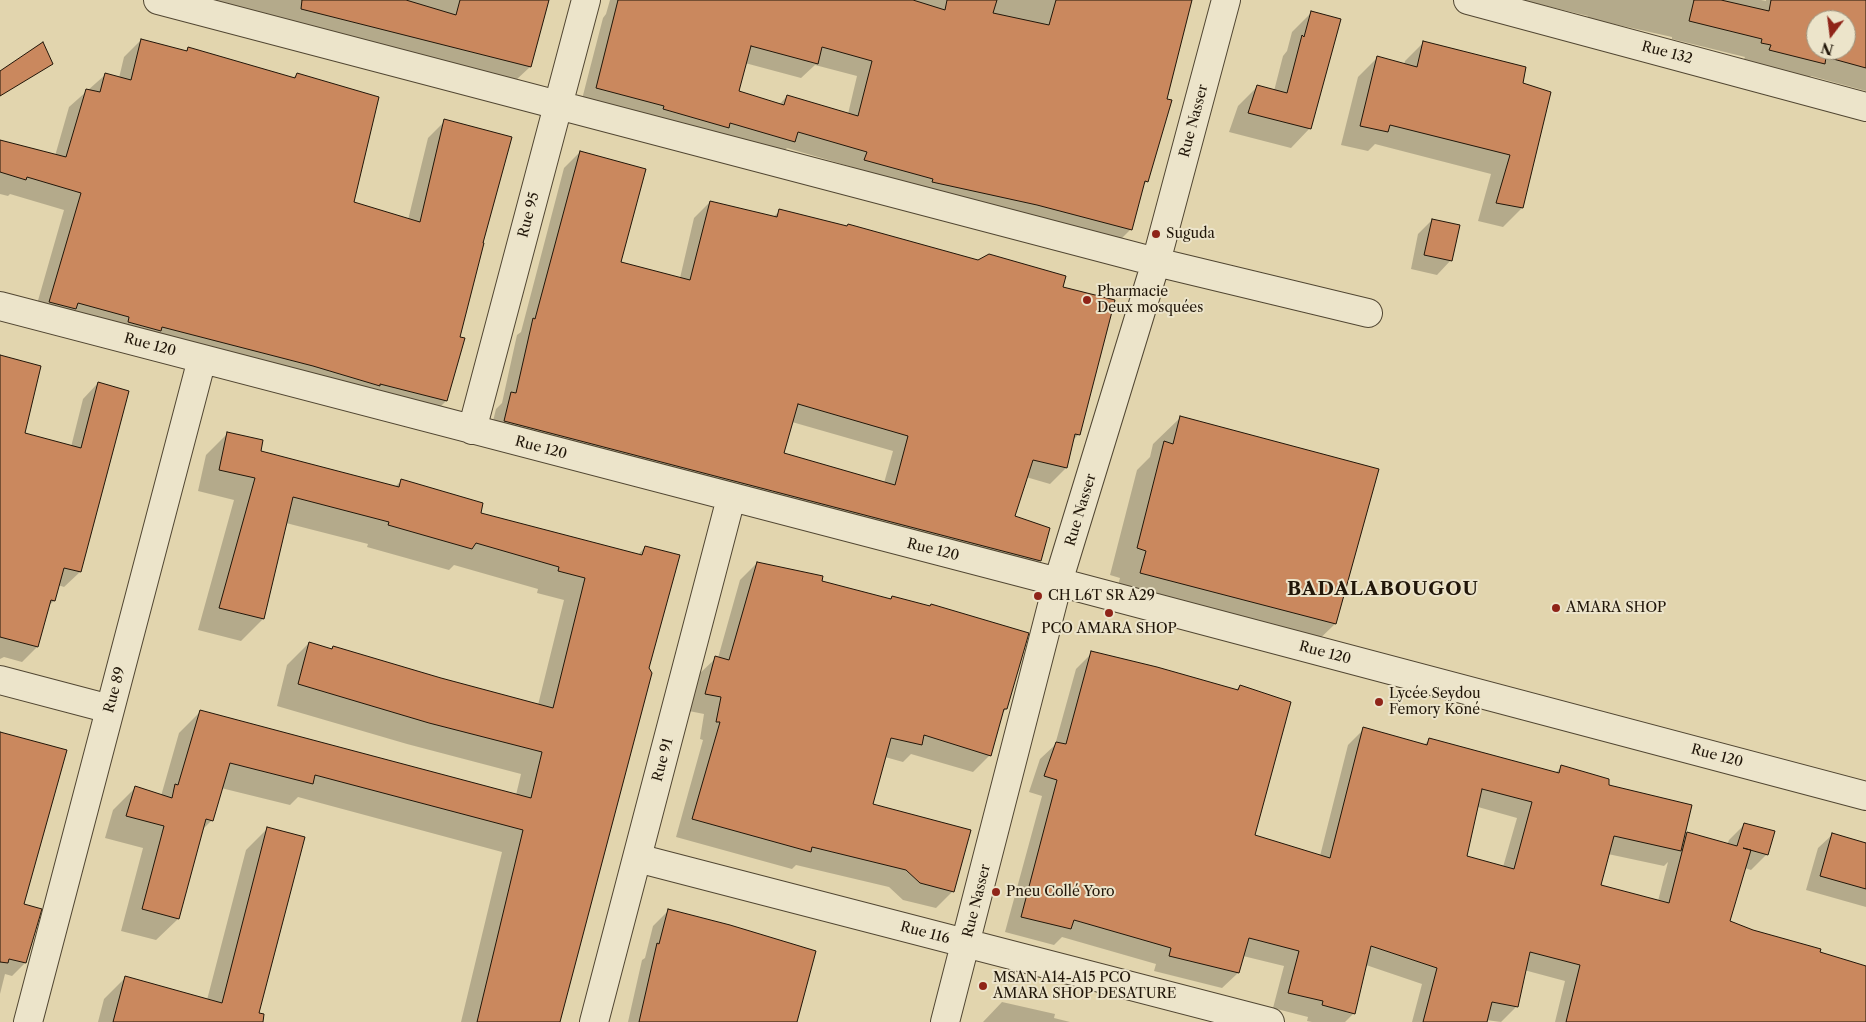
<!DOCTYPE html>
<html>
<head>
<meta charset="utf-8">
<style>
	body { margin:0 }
	#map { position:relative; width:1866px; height:1022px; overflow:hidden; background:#e2d5ae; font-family:"Libre Caslon Text",serif }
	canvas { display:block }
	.north { position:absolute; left:1806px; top:10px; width:50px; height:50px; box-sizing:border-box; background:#ece4ca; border:1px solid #9b927d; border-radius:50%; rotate:195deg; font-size:14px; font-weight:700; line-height:20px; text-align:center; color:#211609 }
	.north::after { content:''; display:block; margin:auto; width:18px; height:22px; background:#8f2418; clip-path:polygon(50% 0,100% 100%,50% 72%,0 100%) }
</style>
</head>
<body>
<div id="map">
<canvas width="1866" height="1022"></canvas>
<div class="north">N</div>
</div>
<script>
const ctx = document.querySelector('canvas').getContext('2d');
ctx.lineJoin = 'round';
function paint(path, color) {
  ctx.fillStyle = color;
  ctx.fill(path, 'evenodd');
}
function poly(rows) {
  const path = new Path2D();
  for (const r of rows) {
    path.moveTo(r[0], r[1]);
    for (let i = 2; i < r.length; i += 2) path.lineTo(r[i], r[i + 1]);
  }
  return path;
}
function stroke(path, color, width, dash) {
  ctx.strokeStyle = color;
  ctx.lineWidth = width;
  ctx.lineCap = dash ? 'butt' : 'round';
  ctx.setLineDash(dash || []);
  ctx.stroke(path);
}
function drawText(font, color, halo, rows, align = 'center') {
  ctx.font = font + ' "Libre Caslon Text",serif';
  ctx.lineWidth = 4;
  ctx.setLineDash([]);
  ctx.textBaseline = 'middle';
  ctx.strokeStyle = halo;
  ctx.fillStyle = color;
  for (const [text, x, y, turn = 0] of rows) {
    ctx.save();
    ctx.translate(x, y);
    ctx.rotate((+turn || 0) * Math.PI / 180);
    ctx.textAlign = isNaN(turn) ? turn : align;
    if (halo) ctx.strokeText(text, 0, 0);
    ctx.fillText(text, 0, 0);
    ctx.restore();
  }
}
paint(poly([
	[210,0,547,0,530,67,516,80,292,22,293,21,250,12],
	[610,0,1191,0,1147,181,1143,185,1131,229,1115,245,850,175,852,167,787,148,778,157,581,103,603,18,606,14],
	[745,63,801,78,815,65,857,76,848,114,787,96,779,105,737,92],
	[1522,0,1761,0,1766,1,1766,0,1866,0,1866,91,1811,76,1805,82,1743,61,1745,57,1672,39,1672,37,1587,18,1588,16],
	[1816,20,1846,20,1846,50,1816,50],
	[1312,12,1310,128,1291,148,1229,132,1238,106,1258,86,1274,91,1283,56,1287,51,1292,32],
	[141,40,185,52,188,48,293,78,297,74,352,203,408,220,428,138,445,121,481,244,446,401,429,418,33,318,64,210,10,194,8,196,0,194,0,140,55,156,69,107,105,75,119,78,124,57],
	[1424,42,1521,84,1522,208,1503,227,1478,221,1491,174,1375,144,1368,151,1341,145,1358,77,1377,58,1404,65,1405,61],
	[580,152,619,262,680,278,694,218,710,202,773,217,780,211,1079,434,1072,441,1066,468,1050,484,1026,477,1013,516,1048,528,1040,561,1024,576,489,437,496,409,502,403,517,335,521,332,564,168],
	[792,422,893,451,884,483,783,454],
	[1432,220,1451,260,1437,275,1411,269,1418,234],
	[0,357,24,434,71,447,83,399,98,383,127,392,80,572,64,587,58,585,54,601,48,606,37,647,22,662,4,657,0,659],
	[1181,417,1335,624,1307,651,1114,600,1120,578,1110,575,1137,470,1150,457,1153,444],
	[228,433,259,452,394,488,402,480,480,514,638,555,645,547,648,668,557,1022,461,1022,502,852,298,797,290,805,221,788,212,820,202,830,178,919,156,940,121,931,143,848,105,838,113,810,135,788,161,796,179,733,201,711,516,795,521,774,407,744,277,706,287,665,309,643,330,650,333,647,440,679,538,705,564,600,537,593,538,589,454,565,449,570,367,547,368,544,286,523,263,619,241,641,198,630,234,500,198,491,206,455],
	[757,563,889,600,892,597,1006,709,1001,714,990,755,973,772,911,754,903,762,885,757,872,805,953,891,936,908,903,900,889,887,796,865,792,869,676,837,703,740,700,739,704,714,689,711,698,675,716,658,718,658,740,580],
	[1092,653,1236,690,1240,686,1253,836,1320,856,1348,745,1364,729,1424,745,1429,740,1555,773,1562,767,1607,786,1683,837,1687,833,1727,845,1729,840,1745,824,1767,854,1751,870,1745,868,1729,922,1819,953,1866,967,1866,997,1863,1022,1555,1022,1565,981,1524,970,1516,1007,1501,1022,1486,1020,1486,1022,1412,1022,1422,984,1366,965,1354,1013,1345,1022,1312,1022,1307,1021,1308,1017,1273,1008,1284,966,1243,956,1238,973,1222,988,1154,971,1156,964,1062,937,1054,945,1005,932,1042,796,1029,792,1040,759,1055,745,1076,669],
	[1478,807,1517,818,1503,867,1465,857],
	[1608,854,1664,866,1668,862,1658,901,1599,886],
	[0,734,22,905,25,963,12,976,5,974,0,994],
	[268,828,255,1022,98,1022,104,999,126,977,207,1000,246,850],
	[1833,834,1866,854,1866,907,1806,890,1818,848],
	[668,911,796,1022,628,1022,642,960,645,958,653,926],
	[1002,1002,1055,1014,1054,1018,1070,1022,983,1022]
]), '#0003');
const building = poly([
	[302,0,406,0,456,15,460,0,549,0,531,67,301,9,302,0],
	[618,0,913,0,945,10,947,0,997,0,993,13,1049,25,1056,0,1192,0,1167,99,1172,100,1148,182,1145,181,1132,230,1037,205,932,182,933,179,864,160,867,152,798,132,795,142,730,123,729,128,663,109,664,106,596,88,618,0],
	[751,46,818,64,822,47,872,61,858,116,787,95,784,105,739,91,751,46],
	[1694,0,1721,0,1769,11,1771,0,1866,0,1866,68,1826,57,1825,64,1769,50,1771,45,1761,43,1762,39,1689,21,1694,0],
	[1816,20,1846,20,1846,50,1816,50,1816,20],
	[1311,11,1341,19,1311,129,1248,113,1257,85,1287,93,1302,35,1304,37,1311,11],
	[141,39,187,51,188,47,295,78,297,73,379,97,354,202,420,222,444,119,512,137,483,243,484,243,460,337,465,338,447,401,380,384,380,386,313,366,162,327,161,331,128,322,129,317,78,303,76,309,49,302,81,193,27,177,26,180,0,172,0,140,66,157,86,89,100,92,105,73,131,80,141,39],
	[1423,41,1526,67,1523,83,1551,92,1523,208,1496,203,1510,155,1390,125,1388,132,1360,126,1377,56,1417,67,1423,41],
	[43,42,53,64,0,96,0,71,43,42],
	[580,151,646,169,621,262,690,280,710,201,777,217,779,209,847,226,848,224,978,260,989,254,1066,276,1063,287,1115,300,1080,435,1075,434,1067,468,1033,460,1015,516,1050,528,1041,561,504,421,511,392,516,393,533,318,535,319,580,151],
	[798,404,908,436,895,485,784,453,798,404],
	[1432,219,1460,225,1452,261,1424,255,1432,219],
	[0,355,41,366,25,433,81,448,98,382,129,391,81,572,64,568,55,601,51,600,38,647,0,637,0,355],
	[1180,416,1379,469,1336,624,1140,573,1146,551,1137,548,1164,441,1173,444,1180,416],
	[227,432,263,440,261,451,399,487,401,479,483,503,481,513,642,555,645,546,680,555,649,668,652,673,560,1022,477,1022,523,830,315,775,313,784,230,763,213,821,206,819,179,919,142,909,164,826,126,816,135,786,172,798,175,784,178,785,200,710,531,798,542,752,429,723,298,684,309,642,332,649,333,646,441,678,553,708,585,578,558,571,559,567,476,543,472,549,388,525,389,522,293,497,264,619,219,608,255,478,219,470,227,432],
	[757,562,823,576,822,581,891,599,892,596,930,606,931,604,1029,633,1007,709,1004,709,991,756,924,735,922,745,891,738,873,804,971,830,954,892,920,883,906,870,812,847,811,852,692,819,720,722,716,722,721,697,705,694,715,656,729,660,757,562],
	[1091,651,1157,667,1238,690,1240,685,1291,702,1255,835,1330,858,1363,727,1427,745,1429,738,1559,773,1561,765,1609,779,1609,785,1692,805,1681,851,1614,836,1601,885,1669,903,1687,832,1737,846,1744,823,1775,831,1768,855,1743,848,1751,850,1730,921,1753,930,1821,949,1820,952,1866,966,1866,1022,1566,1022,1580,965,1530,952,1518,1007,1492,1002,1487,1022,1423,1022,1437,968,1371,946,1355,1014,1322,1005,1323,1001,1288,993,1299,951,1249,938,1239,973,1169,956,1171,948,1074,920,1071,929,1021,917,1057,780,1044,776,1056,742,1066,744,1091,651],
	[1482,789,1532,802,1514,869,1467,856,1482,789],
	[0,732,67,750,24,904,42,909,26,963,9,959,8,963,0,962,0,732],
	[267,827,305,837,259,1013,264,1014,263,1022,113,1022,125,976,222,1003,267,827],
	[1832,833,1866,843,1866,889,1820,876,1832,833],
	[668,909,730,925,816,951,797,1022,639,1022,657,943,659,944,668,909]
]);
paint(building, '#ca885e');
stroke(building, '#211609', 1);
const minor = poly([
	[158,0,1156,262,1368,313],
	[1468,0,1866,107],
	[0,306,1058,582,1866,796],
	[472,430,586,0],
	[0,680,110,709],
	[637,858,1270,1022],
	[28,1022,202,359],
	[594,1022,731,498],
	[945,1022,1058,582,1156,262,1226,0]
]);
stroke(minor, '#514632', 30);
stroke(minor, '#ece4ca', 28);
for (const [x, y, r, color] of [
	[1156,234,5,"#8f2418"],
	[1087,300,5,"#8f2418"],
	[1038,596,5,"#8f2418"],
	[1556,608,5,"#8f2418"],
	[1109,613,5,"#8f2418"],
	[1379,702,5,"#8f2418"],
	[996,892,5,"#8f2418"],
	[983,986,5,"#8f2418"]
]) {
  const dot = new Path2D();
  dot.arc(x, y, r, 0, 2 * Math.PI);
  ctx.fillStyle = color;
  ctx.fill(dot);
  stroke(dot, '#ece4ca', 2);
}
drawText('14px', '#211609', '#ece4ca', [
	["Rue 132",1667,53,15],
	["Rue Nasser",1194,121,-75],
	["Rue 95",529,215,-75],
	["Rue 120",150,345,15],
	["Rue 120",541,448,15],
	["Rue Nasser",1081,510,-73],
	["Rue 120",933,550,14],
	["Rue 120",1325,653,15],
	["Rue 89",115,690,-75],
	["Rue 120",1717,756,15],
	["Rue 91",663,760,-75],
	["Rue Nasser",977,901,-76],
	["Rue 116",925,933,15]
]);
drawText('14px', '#211609', '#ece4ca', [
	["Suguda",1166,234],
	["Pharmacie",1097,292],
	["Deux mosquées",1097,308],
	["CH L6T SR A29",1048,596],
	["AMARA SHOP",1566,608],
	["PCO AMARA SHOP",1109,629,"center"],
	["Lycée Seydou",1389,694],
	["Femory Koné",1389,710],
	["Pneu Collé Yoro",1006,892],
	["MSAN A14-A15 PCO",993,978],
	["AMARA SHOP DESATURE",993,994]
], 'left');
ctx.letterSpacing = '1px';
drawText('bold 19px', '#211609', '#ece4ca', [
	["BADALABOUGOU",1383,590]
]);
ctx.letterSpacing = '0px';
</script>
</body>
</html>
